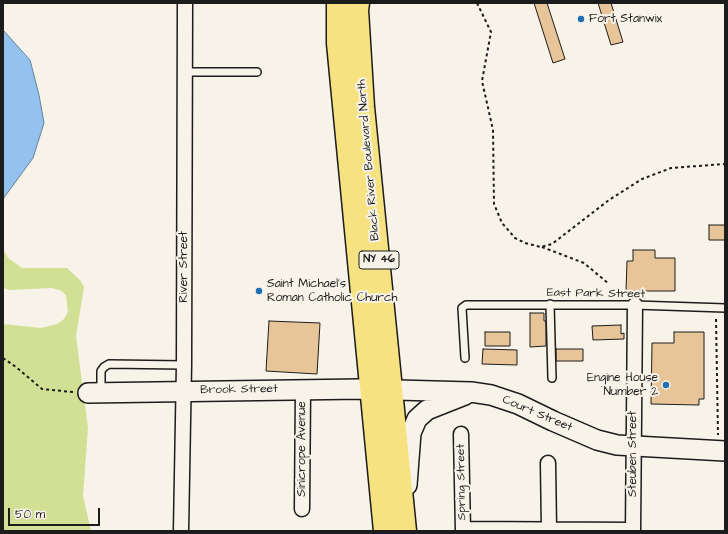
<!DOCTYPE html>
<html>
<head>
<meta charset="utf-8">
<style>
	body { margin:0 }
	#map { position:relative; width:728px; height:534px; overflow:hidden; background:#f7f3e8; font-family:"Architects Daughter",sans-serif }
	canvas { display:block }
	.frame { position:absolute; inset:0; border:4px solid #1c1c1c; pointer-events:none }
	.scale { position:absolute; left:8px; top:508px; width:92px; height:18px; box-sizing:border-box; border:2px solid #1c1c1c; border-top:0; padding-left:5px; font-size:12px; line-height:14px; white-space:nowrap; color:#1c1c1c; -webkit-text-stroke:3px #f7f3e8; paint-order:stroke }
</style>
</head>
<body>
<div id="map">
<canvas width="728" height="534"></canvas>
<div class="frame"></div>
<div class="scale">50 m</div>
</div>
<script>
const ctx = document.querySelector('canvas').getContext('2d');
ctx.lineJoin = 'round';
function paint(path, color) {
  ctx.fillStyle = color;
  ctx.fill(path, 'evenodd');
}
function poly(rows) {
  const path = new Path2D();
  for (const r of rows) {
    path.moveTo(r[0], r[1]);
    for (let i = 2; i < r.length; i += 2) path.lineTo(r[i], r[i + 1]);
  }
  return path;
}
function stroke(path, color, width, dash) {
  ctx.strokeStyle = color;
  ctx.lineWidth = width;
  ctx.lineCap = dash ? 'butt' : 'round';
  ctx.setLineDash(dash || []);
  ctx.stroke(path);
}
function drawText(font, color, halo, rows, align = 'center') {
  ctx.font = font + ' "Architects Daughter",sans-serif';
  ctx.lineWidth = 4;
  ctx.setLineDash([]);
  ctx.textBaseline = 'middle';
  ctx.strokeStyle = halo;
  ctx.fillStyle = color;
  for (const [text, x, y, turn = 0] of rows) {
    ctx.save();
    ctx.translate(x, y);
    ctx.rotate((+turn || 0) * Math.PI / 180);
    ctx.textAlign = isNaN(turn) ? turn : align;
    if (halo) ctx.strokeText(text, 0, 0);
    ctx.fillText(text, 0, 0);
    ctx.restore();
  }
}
paint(poly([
	[3,249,8,258,22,268,67,268,80,280,84,287,76,336,88,428,83,496,91,531,3,531,3,324,41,328,57,324,64,319,68,312,66,295,60,290,51,288,10,290,3,288]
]), '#d1e094');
const water = poly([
	[3,30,30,60,39,95,44,123,33,158,3,199,3,30]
]);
paint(water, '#94c2ef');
stroke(water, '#64809b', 1);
const building = poly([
	[534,3,547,3,565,59,553,63,534,3],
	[598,3,611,3,623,42,611,45,598,3],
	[709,225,725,225,725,240,709,240,709,225],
	[633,250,655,250,655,258,675,258,675,291,626,291,627,261,633,261,633,250],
	[530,313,544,313,544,321,546,321,546,346,530,347,530,313],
	[269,321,320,323,317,374,266,371,269,321],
	[621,325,621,334,624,333,624,339,593,340,592,326,621,325],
	[485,332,510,332,510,346,485,346,485,332],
	[674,332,704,332,704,399,699,399,699,405,651,404,652,343,674,343,674,332],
	[483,349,517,350,517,365,482,364,483,349],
	[556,349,583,349,583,361,556,361,556,349]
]);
paint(building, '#e7c599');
stroke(building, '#1c1c1c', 1);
const lane = poly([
	[186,72,257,72],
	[550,304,552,378],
	[465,358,462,308,466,305,635,305,725,308],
	[101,393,101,371,104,367,109,364,184,365]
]);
const street = poly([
	[461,434,463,531],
	[548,463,549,529],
	[302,509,303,390],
	[463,529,633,530],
	[181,531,184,365,185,3],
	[633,531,635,305]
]);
const secondary = poly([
	[88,393,360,389,471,392,491,395,518,404,553,421,597,440,617,445,725,451],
	[407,485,411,433,417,419,427,410,465,395]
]);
const primary = poly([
	[338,3,338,43,385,531],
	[358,3,357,10,363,107,405,531]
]);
stroke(lane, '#1c1c1c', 10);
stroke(street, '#1c1c1c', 17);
stroke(secondary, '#1c1c1c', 22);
stroke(primary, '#1c1c1c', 25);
stroke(poly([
	[477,3,491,32,482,81,493,130,494,204,502,223,515,238,525,243,541,247,552,244,609,200,642,179,671,168,725,164],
	[542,247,584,263,609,284],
	[716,319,718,435],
	[3,358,16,367,42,389,73,392]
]), '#1c1c1c', 2, [3, 3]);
stroke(lane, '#f7f3e8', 7);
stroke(street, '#f7f3e8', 14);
stroke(secondary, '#f7f3e8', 19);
stroke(primary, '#f7e281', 22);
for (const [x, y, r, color] of [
	[581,19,4,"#1f6fb2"],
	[259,291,4,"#1f6fb2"],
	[666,385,4,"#1f6fb2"]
]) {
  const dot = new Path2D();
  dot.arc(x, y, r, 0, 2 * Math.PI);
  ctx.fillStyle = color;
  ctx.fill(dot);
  stroke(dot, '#f7f3e8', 1.5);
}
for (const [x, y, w] of [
	[379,260,40]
]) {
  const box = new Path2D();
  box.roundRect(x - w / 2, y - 9, w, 18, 3);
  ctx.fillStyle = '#f7f3e8';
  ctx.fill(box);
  stroke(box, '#1c1c1c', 1);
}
drawText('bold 11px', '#1c1c1c', null, [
	["NY 46",379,260]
]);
drawText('12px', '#1c1c1c', '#f7f3e8', [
	["Fort Stanwix",589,19],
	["Saint Michael's",267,284],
	["Roman Catholic Church",267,298],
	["Engine House",658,378,"right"],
	["Number 2",658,392,"right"]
], 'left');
drawText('12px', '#1c1c1c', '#f7f3e8', [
	["Black River Boulevard North",369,160,-95],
	["River Street",184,267,-90],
	["East Park Street",596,294,1],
	["Brook Street",239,390,-1],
	["Court Street",537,414,23],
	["Sinicrope Avenue",302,449,-90],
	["Steuben Street",633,454,-90],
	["Spring Street",462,482,-91]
]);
</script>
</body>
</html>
